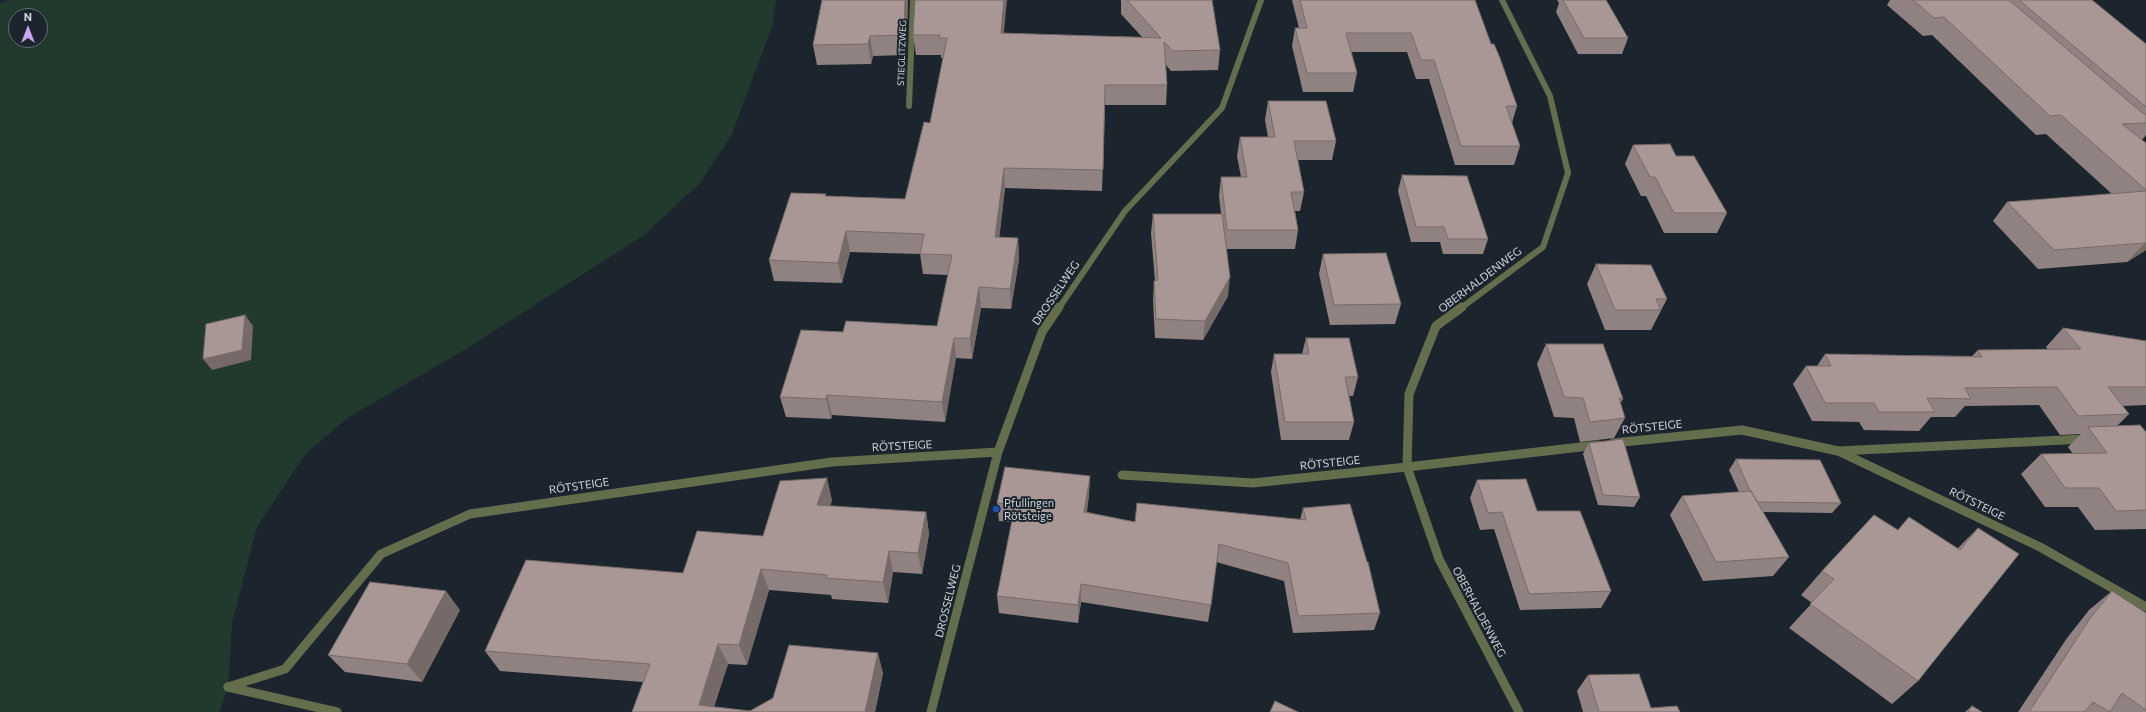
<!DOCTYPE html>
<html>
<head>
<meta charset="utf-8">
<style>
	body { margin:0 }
	#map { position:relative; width:2146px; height:712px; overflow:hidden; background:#1c252d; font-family:Commissioner,sans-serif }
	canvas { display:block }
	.north { position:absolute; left:8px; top:8px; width:40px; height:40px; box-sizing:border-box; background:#1c252d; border:1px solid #636b72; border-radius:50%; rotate:0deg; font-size:11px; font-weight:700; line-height:16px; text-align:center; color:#ced4da }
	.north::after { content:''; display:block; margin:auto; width:14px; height:18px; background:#c8a6ef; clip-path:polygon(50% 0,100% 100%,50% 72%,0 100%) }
</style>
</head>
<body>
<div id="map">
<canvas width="2146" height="712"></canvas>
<div class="north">N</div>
</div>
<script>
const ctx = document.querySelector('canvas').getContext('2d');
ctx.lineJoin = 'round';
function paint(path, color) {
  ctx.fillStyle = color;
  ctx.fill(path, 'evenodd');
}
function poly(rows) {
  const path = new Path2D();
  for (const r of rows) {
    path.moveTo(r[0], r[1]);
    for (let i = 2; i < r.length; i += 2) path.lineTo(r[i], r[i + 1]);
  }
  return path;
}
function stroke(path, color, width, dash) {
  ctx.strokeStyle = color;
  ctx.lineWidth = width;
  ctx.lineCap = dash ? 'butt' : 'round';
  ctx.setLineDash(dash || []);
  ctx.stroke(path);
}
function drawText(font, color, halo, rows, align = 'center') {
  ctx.font = font + ' Commissioner,sans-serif';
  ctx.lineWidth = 4;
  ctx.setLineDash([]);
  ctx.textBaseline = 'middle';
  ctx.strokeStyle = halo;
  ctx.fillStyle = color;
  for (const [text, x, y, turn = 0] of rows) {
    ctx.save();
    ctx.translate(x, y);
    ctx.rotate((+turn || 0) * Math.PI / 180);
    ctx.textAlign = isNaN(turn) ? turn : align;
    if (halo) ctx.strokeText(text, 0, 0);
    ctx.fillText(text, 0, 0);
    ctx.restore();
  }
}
paint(poly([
	[11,0,776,0,772,27,731,136,700,183,644,235,466,349,349,417,306,453,257,527,232,623,228,687,219,712,0,712,0,3],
	[16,16,40,16,40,40,16,40]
]), '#223a2e');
stroke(poly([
	[1838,451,2085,439],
	[1122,475,1253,483,1407,467],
	[228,687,337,712]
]), '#646d4c', 9);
stroke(poly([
	[909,106,913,0],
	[1059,308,1125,211,1222,108,1261,0],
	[1461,308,1543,247,1568,173,1550,96,1502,0]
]), '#646d4c', 6);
stroke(poly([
	[1462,307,1436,326,1409,394,1407,467,1439,559,1519,712],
	[1613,443,1742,430,1838,451,2040,547,2146,607],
	[1407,467,1598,445],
	[228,687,285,669,381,554,470,514,832,462,998,452],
	[931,712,998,452,1042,332,1059,307]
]), '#646d4c', 9);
paint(poly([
	[908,0,906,55,873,56,871,64,817,65,813,45],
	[1121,0,1212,0,1220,50,1218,70,1171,71,1166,65,1167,85,1166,105,1105,105,1102,191,1005,188,999,238,1018,238,1019,259,1011,309,981,308,972,359,956,358,945,422,832,415,831,419,786,417,780,397,843,332,937,326,948,275,923,274,920,254,850,252,842,283,774,281,769,260,826,196,905,199,930,123,943,58,941,58,941,55,916,55,913,35,1004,34,1142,37,1121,14],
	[1292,0,1475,0,1491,44,1517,106,1512,123,1520,146,1514,165,1455,165,1429,79,1416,79,1407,52,1351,52,1357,73,1353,92,1303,92,1292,46,1295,28,1299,28],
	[1557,0,1606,0,1628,38,1622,54,1578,54,1556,12,1559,3],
	[1890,0,2092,0,2146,44,2146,135,2142,140,2146,143,2146,250,2127,262,2038,269,1993,221,2007,202,2112,194,2046,134,2036,135,1932,35,1923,36,1887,5],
	[1268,101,1336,141,1332,160,1298,160,1304,192,1300,211,1295,211,1298,230,1295,249,1227,249,1228,296,1203,340,1155,338,1153,300,1154,281,1155,281,1151,233,1153,214,1221,214,1219,196,1221,177,1241,177,1237,156,1240,137,1268,137,1265,120],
	[1633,145,1676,156,1727,213,1717,233,1664,233,1646,196,1641,196,1625,164],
	[1402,175,1488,239,1483,254,1443,254,1440,242,1411,242,1398,191],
	[1323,254,1401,304,1395,324,1330,325,1319,274],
	[1596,264,1667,299,1651,330,1605,330,1587,284],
	[2063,328,2146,341,2146,405,2122,406,2129,414,2117,426,2146,432,2146,529,2095,530,2078,507,2045,507,2021,474,2041,454,2073,454,2068,447,2081,434,2060,435,2039,405,1965,406,1955,417,1931,417,1919,431,1864,430,1859,422,1812,421,1793,384,1806,366,1817,366,1825,354,1972,356,1978,350,2048,350,2046,347],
	[1306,338,1358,377,1353,396,1349,396,1354,422,1349,440,1281,440,1271,372,1274,354,1302,354],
	[1546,344,1623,399,1620,404,1625,418,1614,438,1580,442,1574,418,1554,417,1537,364],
	[1589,443,1640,497,1634,507,1598,505,1583,454],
	[1736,459,1841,503,1832,513,1763,512,1789,557,1773,576,1703,581,1670,515,1682,496,1739,492,1729,470],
	[1090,476,1089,494,1087,512,1135,522,1300,520,1303,508,1380,613,1374,630,1293,633,1284,581,1216,562,1211,605,1208,622,1081,602,1078,623,999,613,997,596,1012,522,999,521,997,503],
	[1477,480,1537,511,1611,591,1601,608,1520,610,1494,529,1480,530,1470,498],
	[832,500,830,506,926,512,929,534,922,574,893,572,888,603,832,599,831,595,769,590,747,665,728,664,714,707,750,711,883,673,875,712,632,712,643,682,500,671,485,651,683,573,763,536],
	[1978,528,1918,681,1892,704,1789,628,1812,603,1801,595,1822,571,1897,530,1958,548],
	[2112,591,2146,613,2146,712,2018,712,2067,638,2089,610],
	[460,610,422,682,345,672,328,655],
	[1588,675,1651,708,1680,712,1583,712,1577,691],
	[1972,706,1982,712,1965,712]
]), '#908280');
paint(poly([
	[905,0,908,0,906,55,904,35],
	[1004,0,1007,0,1002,53,1001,33],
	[870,36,873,56,871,64,868,44],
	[1004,168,1005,188,997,258,995,237],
	[846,231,850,252,842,283,838,263],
	[1018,238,1019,259,1011,309,1010,289],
	[2146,242,2146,250,2127,262,2145,243],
	[1230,277,1228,296,1203,340,1205,321],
	[979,287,981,308,972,359,970,338],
	[245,315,253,326,251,360,212,370,203,359],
	[954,338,956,358,945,422,942,402],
	[827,395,832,415,831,419,826,399],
	[1090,476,1089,494,1084,530,1084,512],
	[827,478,832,500,823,527,817,505],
	[926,512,929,534,922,574,918,553],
	[889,551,893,572,888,603,883,582],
	[761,569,769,590,747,665,739,645],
	[1081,584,1081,602,1078,623,1078,605],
	[446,591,460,610,422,682,407,664],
	[718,644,728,664,712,712,699,705],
	[878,653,883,673,875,712,865,712]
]), '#766a68');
const building = poly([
	[822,0,905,0,904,35,870,36,868,44,813,45,822,0],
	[915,0,1004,0,1001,33,1161,38,1127,0,1212,0,1220,50,1173,51,1164,42,1167,85,1105,85,1103,170,1004,168,995,237,1018,238,1010,289,979,287,970,338,954,338,942,402,827,395,826,399,780,397,801,330,843,332,846,321,937,326,952,255,920,254,924,234,846,231,838,263,769,260,791,193,826,194,825,196,905,199,924,122,930,123,947,38,939,38,940,35,913,35,915,0],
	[1300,0,1475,0,1491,44,1494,44,1500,58,1517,106,1506,106,1520,146,1461,146,1434,60,1421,60,1411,33,1346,33,1357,73,1307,73,1295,28,1307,28,1300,0],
	[1563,0,1606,0,1628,38,1584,38,1563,0],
	[1913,0,2009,0,2140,111,2146,115,2146,123,2122,124,2146,143,2146,190,2061,115,2050,116,1944,17,1934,18,1913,0],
	[2019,0,2092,0,2146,44,2146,107,2019,0],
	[1268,101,1326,101,1336,141,1294,141,1304,192,1291,192,1298,230,1227,230,1221,177,1247,177,1240,137,1275,137,1268,101],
	[1670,144,1676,156,1694,156,1727,213,1674,213,1655,177,1650,177,1633,145,1670,144],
	[1402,175,1467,176,1488,239,1448,239,1444,227,1416,227,1402,175],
	[2146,191,2146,242,2145,243,2054,250,2007,202,2146,191],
	[1153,214,1222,214,1230,277,1205,321,1156,319,1154,281,1158,280,1153,214],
	[1386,253,1401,304,1334,305,1323,254,1386,253],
	[1596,264,1651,265,1667,299,1656,299,1661,310,1615,310,1596,264],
	[245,315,242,350,203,359,206,324,245,315],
	[2063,328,2146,341,2146,387,2108,387,2129,414,2078,416,2057,387,1965,388,1971,399,1927,398,1935,412,1879,412,1874,403,1825,403,1806,366,1831,366,1825,354,1982,357,1978,350,2081,349,2063,328],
	[1306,338,1349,338,1358,377,1345,377,1354,422,1285,422,1274,354,1309,354,1306,338],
	[1546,344,1603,344,1623,399,1619,398,1625,418,1590,422,1583,398,1564,397,1546,344],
	[2140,425,2146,432,2146,510,2116,511,2099,488,2065,488,2041,454,2107,453,2088,427,2140,425],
	[1623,439,1640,497,1603,495,1589,443,1623,439],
	[1736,459,1820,460,1841,503,1757,502,1751,491,1750,491,1736,459],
	[1005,467,1090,476,1084,512,1135,522,1137,503,1306,520,1303,508,1350,504,1367,562,1368,562,1380,613,1298,616,1288,563,1219,544,1211,605,1081,584,1078,605,997,596,1015,505,997,503,1005,467],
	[827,478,817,505,926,512,918,553,889,551,883,582,826,578,827,575,761,569,739,645,718,644,699,705,750,711,773,698,789,645,878,653,865,712,632,712,650,664,485,651,526,560,683,573,697,531,763,536,780,481,827,478],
	[1526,479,1537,511,1580,511,1611,591,1529,594,1502,512,1488,513,1477,480,1526,479],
	[1751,491,1789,557,1716,562,1682,496,1751,491],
	[1874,515,1898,530,1909,517,1960,550,1978,528,2019,554,1918,681,1810,604,1834,579,1822,571,1874,515],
	[370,582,446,591,407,664,328,655,370,582],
	[2112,591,2146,613,2146,710,2122,693,2110,712,2093,702,2084,712,2029,712,2089,620,2112,591],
	[1639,674,1651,708,1677,706,1680,712,1599,712,1588,675,1639,674],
	[1275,701,1298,712,1270,712,1275,701],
	[1972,706,1982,712,1968,712,1972,706]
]);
paint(building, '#a89795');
stroke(building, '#766a68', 1);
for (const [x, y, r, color] of [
	[996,509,4,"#1a4fb4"]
]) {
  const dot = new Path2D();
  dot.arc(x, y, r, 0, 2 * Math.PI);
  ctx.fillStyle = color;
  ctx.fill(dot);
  stroke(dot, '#1c252d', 1.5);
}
drawText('9px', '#ced4da', '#1c252d', [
	["STIEGLITZWEG",902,53,-88]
]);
drawText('11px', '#ced4da', '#1c252d', [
	["OBERHALDENWEG",1480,280,-37],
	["DROSSELWEG",1056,293,-56],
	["RÖTSTEIGE",1652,427,-6],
	["RÖTSTEIGE",902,446,-3],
	["RÖTSTEIGE",1330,463,-6],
	["RÖTSTEIGE",579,486,-8],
	["RÖTSTEIGE",1977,504,26],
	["DROSSELWEG",948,601,-76],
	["OBERHALDENWEG",1479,612,62]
]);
drawText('11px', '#ced4da', '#1c252d', [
	["Pfullingen",1004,503],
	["Rötsteige",1004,516]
], 'left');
</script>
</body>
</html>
